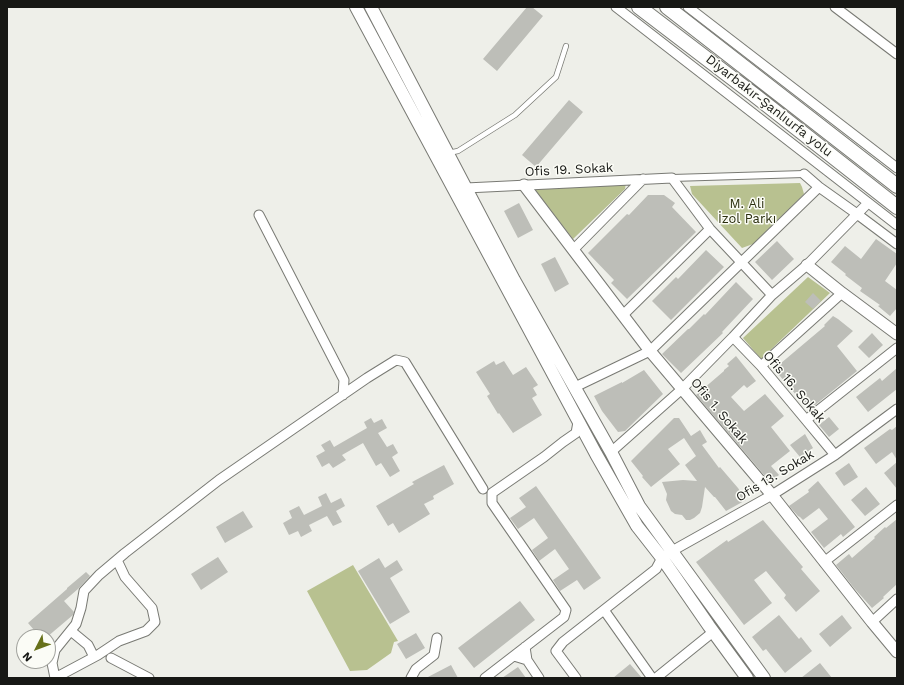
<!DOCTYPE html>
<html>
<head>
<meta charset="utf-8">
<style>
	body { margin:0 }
	#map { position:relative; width:904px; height:685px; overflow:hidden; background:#eeefe9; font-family:"Work Sans",sans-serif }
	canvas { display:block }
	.frame { position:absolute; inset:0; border:8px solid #171815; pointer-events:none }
	.north { position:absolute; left:16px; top:629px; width:40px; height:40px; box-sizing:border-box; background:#fbfcf6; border:1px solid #a0a19c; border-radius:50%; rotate:228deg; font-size:11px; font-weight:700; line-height:16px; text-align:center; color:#171815 }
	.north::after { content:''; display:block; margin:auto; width:14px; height:18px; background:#67711a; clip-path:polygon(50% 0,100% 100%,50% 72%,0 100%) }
</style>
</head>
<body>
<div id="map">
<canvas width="904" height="685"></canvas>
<div class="frame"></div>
<div class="north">N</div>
</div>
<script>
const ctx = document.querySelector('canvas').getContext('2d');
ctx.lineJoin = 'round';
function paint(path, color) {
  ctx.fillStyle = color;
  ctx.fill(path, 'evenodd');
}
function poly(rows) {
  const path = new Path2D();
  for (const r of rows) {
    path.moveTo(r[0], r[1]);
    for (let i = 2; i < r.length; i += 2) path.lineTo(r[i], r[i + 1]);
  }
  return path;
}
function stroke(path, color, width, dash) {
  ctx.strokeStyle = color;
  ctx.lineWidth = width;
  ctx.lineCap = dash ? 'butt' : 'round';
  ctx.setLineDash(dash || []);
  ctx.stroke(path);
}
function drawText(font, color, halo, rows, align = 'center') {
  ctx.font = font + ' "Work Sans",sans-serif';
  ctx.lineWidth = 3;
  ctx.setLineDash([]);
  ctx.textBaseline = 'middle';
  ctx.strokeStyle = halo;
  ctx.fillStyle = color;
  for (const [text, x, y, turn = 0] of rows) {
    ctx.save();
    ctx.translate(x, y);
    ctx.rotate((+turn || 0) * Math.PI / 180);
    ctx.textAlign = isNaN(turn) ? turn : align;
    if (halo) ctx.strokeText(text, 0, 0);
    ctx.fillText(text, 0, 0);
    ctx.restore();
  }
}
paint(poly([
	[626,183,625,189,573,239,536,191,536,187],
	[800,183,802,187,804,194,753,244,742,248,692,194,690,186],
	[808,277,830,293,761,359,743,338],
	[353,565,398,641,394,642,391,653,367,670,350,671,307,591]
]), '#b8c190');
paint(poly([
	[527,7,532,7,543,16,497,71,483,59],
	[569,100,583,112,536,167,522,155],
	[648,195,664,195,675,203,672,207,696,232,627,299,611,283,614,280,588,253,627,214,629,215],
	[519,203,533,230,518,238,504,211],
	[876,239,897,254,897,263,885,281,897,290,897,308,890,316,878,306,880,305,860,291,862,288,845,275,846,274,831,262,845,246,861,259],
	[777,241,794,259,772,280,755,262],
	[706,250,724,267,671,320,652,301,676,277,678,279],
	[555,257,569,284,555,292,541,264],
	[736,282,753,299,722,332,723,333,681,373,662,354,688,329,689,329,704,314,705,315],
	[813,293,821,301,813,309,805,302],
	[833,316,838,319,853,331,837,346,857,371,809,410,774,369,825,326,824,325],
	[872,333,883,345,869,358,858,347],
	[736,356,756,381,747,388,744,385,731,397,744,411,765,394,784,416,771,427,790,451,771,466,779,475,770,482,696,395,724,371,724,370,729,366,727,364],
	[494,361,496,365,504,361,513,375,526,367,538,385,533,388,537,395,532,398,542,415,513,433,499,413,498,414,487,396,490,394,476,372],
	[897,368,897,389,868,412,856,397,880,378,882,381],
	[644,370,663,394,625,431,618,432,602,411,594,396,622,382,622,383],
	[829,417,839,429,829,437,819,425],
	[371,418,374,423,382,419,387,428,378,433,387,447,393,444,398,453,392,457,400,471,390,477,381,463,376,466,363,443,342,455,346,460,333,468,329,463,322,467,316,456,325,451,321,445,330,440,334,447,367,428,364,422],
	[674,418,679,418,691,436,700,430,707,442,702,445,719,468,720,467,738,488,746,500,726,511,715,497,714,497,705,487,702,507,700,513,694,518,690,520,686,520,682,515,675,514,671,511,666,500,667,494,662,482,683,480,697,481,685,465,696,456,684,438,668,449,680,464,651,487,642,477,643,476,631,461],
	[897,426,897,460,892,452,876,464,864,448,890,429,892,430],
	[805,434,813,448,800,457,790,445],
	[897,462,897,489,884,473],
	[849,463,858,477,844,486,835,473],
	[444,465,454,484,433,496,434,499,424,504,430,514,399,533,393,523,388,526,376,506,414,484,412,482],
	[818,481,855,527,843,537,841,534,824,548,811,532,828,519,819,508,803,520,800,517,798,516,789,506,809,492,808,490],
	[536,486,601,578,584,590,577,580,560,591,553,580,569,569,555,549,539,561,532,550,548,538,534,518,518,529,510,518,526,507,519,498],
	[866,487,880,504,865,516,851,500],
	[326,493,331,503,341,498,345,506,336,511,342,522,333,526,327,516,309,525,312,531,301,537,298,531,289,535,283,523,292,518,289,511,299,506,304,515,322,506,318,497],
	[243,511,253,527,225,543,216,527],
	[897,519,897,584,883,597,884,598,872,608,854,588,836,565,849,554,852,558,875,538,874,537,885,527,886,528],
	[763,520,803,567,801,569,820,591,796,612,784,598,786,595,766,571,754,580,772,603,744,625,696,562,727,540,728,542],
	[218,557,228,572,201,590,191,574],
	[379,558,385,568,397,560,403,570,390,578,410,612,390,624,358,571],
	[86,572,90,576,78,589,64,601,74,612,73,615,47,637,40,637,28,623,67,589,67,588],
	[520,601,535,620,474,668,458,648],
	[779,615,799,639,801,637,812,651,785,673,766,649,763,651,752,637],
	[842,615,852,628,830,647,819,634],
	[416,633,425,648,406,659,397,644],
	[820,663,832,678,801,678],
	[630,664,642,678,613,678],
	[451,665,458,678,426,678],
	[518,667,526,678,502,678]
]), '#bdbeb8');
const service = poly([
	[448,153,458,151,515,115,556,77,566,46]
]);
const pedestrian = poly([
	[672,178,804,174]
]);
const minor = poly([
	[616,7,897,225],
	[688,7,897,168],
	[835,7,897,54],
	[804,174,819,187,857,214,897,244],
	[466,188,672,178,710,229,772,295],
	[259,215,344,380,343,395],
	[573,250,643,179],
	[623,315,710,229],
	[733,337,761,366,806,420,835,455],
	[761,366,842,293],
	[575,387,650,351,819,187],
	[806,420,897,348],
	[611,452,682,389,733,337,772,295,807,265,868,203],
	[824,562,897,505],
	[604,610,652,678],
	[872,622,897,599],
	[71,631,88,645,94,657],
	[514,656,527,660,525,647],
	[111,658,149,678],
	[527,660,539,678],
	[55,678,52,663,55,650,76,624,81,608,84,591,99,575,125,553,219,480,367,378,396,360,405,362,483,489],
	[55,678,98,655,119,641,146,631,155,622,152,608,125,577,117,560],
	[411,678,416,669,434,655,437,638],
	[485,678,564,617,566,610,492,503,492,493,544,457,563,442,576,433,578,422],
	[576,678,556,651,563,642,656,569,662,558,672,551,772,495,835,455,897,409],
	[656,678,713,632]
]);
const tertiary = poly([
	[524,185,650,351,772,495,872,622,897,652],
	[807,265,842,293,897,334]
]);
const secondary = poly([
	[356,7,596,454,637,526,662,558,709,626,747,678],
	[371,7,514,280,611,452,639,506,764,678]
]);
const trunk = poly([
	[639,7,753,94,897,207],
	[667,7,897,186]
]);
stroke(service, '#797a74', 6);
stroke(pedestrian, '#797a74', 8);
stroke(minor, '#797a74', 11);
stroke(tertiary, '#797a74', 13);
stroke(secondary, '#797a74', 14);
stroke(trunk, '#797a74', 16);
stroke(service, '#fff', 4.5);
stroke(pedestrian, '#fff', 6);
stroke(minor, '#fff', 9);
stroke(tertiary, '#fff', 11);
stroke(secondary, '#fff', 12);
stroke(trunk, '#fff', 14);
drawText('13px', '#171815', '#fbfcf6', [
	["Diyarbakır-Şanlıurfa yolu",769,106,38],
	["Ofis 19. Sokak",569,170,-3],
	["Ofis 16. Sokak",794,387,50],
	["Ofis 1. Sokak",719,411,50],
	["Ofis 13. Sokak",775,476,-31]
]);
drawText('13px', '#2a2e0e', '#fbfcf6', [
	["M. Ali",747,204],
	["İzol Parkı",747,219]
]);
</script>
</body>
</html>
